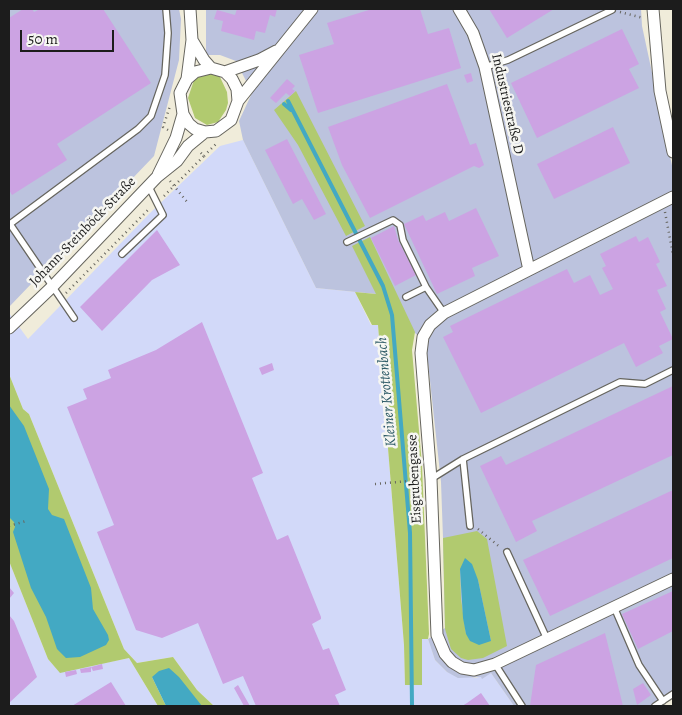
<!DOCTYPE html>
<html>
<head>
<meta charset="utf-8">
<style>
	body { margin:0 }
	#map { position:relative; width:682px; height:715px; overflow:hidden; background:#f0ecda; font-family:Alegreya,serif }
	canvas { display:block }
	.frame { position:absolute; inset:0; border:10px solid #1c1c1c; pointer-events:none }
	.scale { position:absolute; left:20px; top:30px; width:94px; height:22px; box-sizing:border-box; border:2px solid #1c1c1c; border-top:0; padding-left:6px; font-size:15px; line-height:18px; white-space:nowrap; color:#1c1c1c; -webkit-text-stroke:4px #f6f6f2; paint-order:stroke }
</style>
</head>
<body>
<div id="map">
<canvas width="682" height="715"></canvas>
<div class="frame"></div>
<div class="scale">50 m</div>
</div>
<script>
const ctx = document.querySelector('canvas').getContext('2d');
ctx.lineJoin = 'round';
function paint(path, color) {
  ctx.fillStyle = color;
  ctx.fill(path, 'evenodd');
}
function poly(rows) {
  const path = new Path2D();
  for (const r of rows) {
    path.moveTo(r[0], r[1]);
    for (let i = 2; i < r.length; i += 2) path.lineTo(r[i], r[i + 1]);
  }
  return path;
}
function stroke(path, color, width, dash) {
  ctx.strokeStyle = color;
  ctx.lineWidth = width;
  ctx.lineCap = dash ? 'butt' : 'round';
  ctx.setLineDash(dash || []);
  ctx.stroke(path);
}
function drawText(font, color, halo, rows, align = 'center') {
  ctx.font = font + ' Alegreya,serif';
  ctx.lineWidth = 5;
  ctx.setLineDash([]);
  ctx.textBaseline = 'middle';
  ctx.strokeStyle = halo;
  ctx.fillStyle = color;
  for (const [text, x, y, turn = 0] of rows) {
    ctx.save();
    ctx.translate(x, y);
    ctx.rotate((+turn || 0) * Math.PI / 180);
    ctx.textAlign = isNaN(turn) ? turn : align;
    if (halo) ctx.strokeText(text, 0, 0);
    ctx.fillText(text, 0, 0);
    ctx.restore();
  }
}
paint(poly([
	[243,140,316,288,355,292,371,325,378,325,404,645,405,685,422,685,422,639,428,639,435,660,447,672,476,678,491,673,514,706,214,706,197,690,173,657,137,663,124,649,29,414,23,409,9,374,9,313,28,339,149,214,220,146],
	[9,561,48,659,60,672,129,658,158,706,9,706]
]), '#d2d9f9');
paint(poly([
	[9,9,179,9,181,19,179,60,154,156,9,307],
	[206,9,641,9,642,26,673,170,673,691,653,706,514,706,491,673,482,679,481,677,458,678,447,672,435,660,428,639,445,628,443,538,441,482,426,344,376,294,316,288,243,140,239,121,252,93,236,61,220,55,206,55]
]), '#bcc3de');
paint(poly([
	[202,74,214,74,220,77,227,92,228,103,226,110,218,122,207,125,195,118,188,98,194,80],
	[296,91,365,226,346,236,298,145,274,110],
	[370,237,415,332,412,350,422,465,429,634,428,639,422,639,422,685,405,685,404,645,378,325,372,325,355,292,376,294,352,246],
	[9,374,23,409,29,414,124,649,137,663,173,657,197,690,214,706,202,706,152,677,166,706,158,706,129,658,60,673,48,659,9,561],
	[477,531,487,539,507,646,483,658,468,660,461,658,451,649,445,629,443,538],
	[460,569,478,580,491,641,466,634,461,599]
]), '#b1ca6f');
paint(poly([
	[9,405,24,426,49,489,48,509,52,515,64,519,91,588,93,609,108,635,109,640,106,645,80,657,66,658,57,649,46,617,31,588,13,532,15,527,14,522,9,517],
	[465,558,472,564,478,580,491,641,479,645,470,641,466,634,463,618,460,569],
	[169,668,179,677,202,706,166,706,152,677,159,671]
]), '#43a9c3');
stroke(poly([
	[288,101,383,286,392,315,410,533,412,706],
	[284,104,291,110]
]), '#43a9c3', 4);
paint(poly([
	[23,9,32,9,34,12,40,9,103,9,151,83,57,144,67,160,12,195,9,190,9,18],
	[237,9,277,9,275,17,270,15,265,33,256,31,254,40,221,31,223,21,214,19,217,10,235,15],
	[372,9,420,9,428,34,449,28,461,68,318,113,299,55,334,44,327,23],
	[489,9,554,9,507,38],
	[622,29,639,64,629,69,639,88,537,138,511,83],
	[471,73,473,81,467,83,464,75],
	[287,79,295,86,292,89,295,91,290,96,286,93,276,103,270,98],
	[447,84,470,145,476,143,484,165,479,168,474,166,370,218,342,165,328,127],
	[613,127,630,163,554,199,537,164],
	[287,139,326,214,314,220,302,199,293,204,265,150],
	[476,208,499,256,472,268,475,276,437,294,404,224,423,215,426,221,445,212,449,221],
	[394,226,398,240,416,275,395,286,371,238],
	[157,230,180,265,152,280,102,331,80,307],
	[636,236,639,242,648,237,660,262,656,264,667,286,657,290,666,309,660,312,673,339,659,346,663,353,636,367,624,343,481,413,443,337,453,332,450,326,567,269,574,283,590,275,600,295,613,289,602,268,606,266,600,254],
	[202,322,263,473,252,478,277,540,288,535,321,617,321,619,312,624,323,650,329,648,346,690,335,695,340,706,256,706,243,676,223,684,198,623,162,638,136,630,97,532,114,525,67,407,87,399,83,389,111,378,108,370,156,350],
	[272,363,274,370,262,375,259,368],
	[673,386,673,455,532,521,537,531,516,542,480,466,501,456,506,465],
	[673,490,673,558,550,616,523,560],
	[9,587,14,593,9,599],
	[673,591,673,631,638,649,622,614],
	[9,615,14,621,37,677,9,703],
	[605,633,623,706,530,706,536,665],
	[102,664,103,669,93,671,91,667],
	[91,667,91,672,81,673,80,669],
	[76,670,77,674,66,677,65,672],
	[111,682,126,706,72,706],
	[643,683,651,695,637,705,633,689],
	[238,685,250,706,244,706,234,688],
	[481,693,490,706,462,706,467,703]
]), '#cca3e3');
const service = poly([
	[485,67,508,60,612,10],
	[347,242,393,220,400,225,403,240,426,287],
	[122,254,163,215,149,187],
	[406,297,426,287,444,313],
	[74,318,10,224,138,129,151,116,165,75,168,33,166,9],
	[463,459,470,526],
	[431,479,463,459,620,382,645,384,673,370],
	[507,552,547,639],
	[614,607,639,665,663,701],
	[495,664,522,706],
	[655,706,673,694]
]);
const minor = poly([
	[459,9,473,33,485,67,529,270],
	[653,9,660,91,673,152],
	[192,40,204,60,211,68],
	[211,68,225,72,232,79,237,89,238,101,231,120,216,131,205,132,195,129,189,124,183,114,180,93,187,79,195,72,211,68],
	[225,72,259,60,276,51],
	[187,79,192,40,190,9],
	[238,101,312,9],
	[158,175,176,138,183,114],
	[673,197,444,313,430,325,423,337,421,353,431,479,437,635,445,654,452,662,462,668,474,670,495,664,673,579],
	[9,328,52,287,157,177,177,161,188,146,205,132]
]);
stroke(service, '#66655e', 8);
stroke(minor, '#66655e', 13);
stroke(poly([
	[620,12,643,18],
	[168,130,163,127,170,106],
	[204,156,217,143],
	[170,181,188,203],
	[164,196,204,156,199,151],
	[665,212,673,255],
	[66,293,150,208],
	[375,484,420,480],
	[9,526,26,521],
	[478,529,501,548]
]), '#66655e', 2.5, [1, 4]);
stroke(service, '#fff', 5.5);
stroke(minor, '#fff', 11);
drawText('14px', '#1c1c1c', '#f6f6f2', [
	["Industriestraße D",507,104,77],
	["Johann-Steinböck-Straße",83,232,-46],
	["Eisgrubengasse",415,479,-93]
]);
drawText('italic 15px', '#2e5b67', '#f6f6f2', [
	["Kleiner Krottenbach",387,392,-95]
]);
</script>
</body>
</html>
